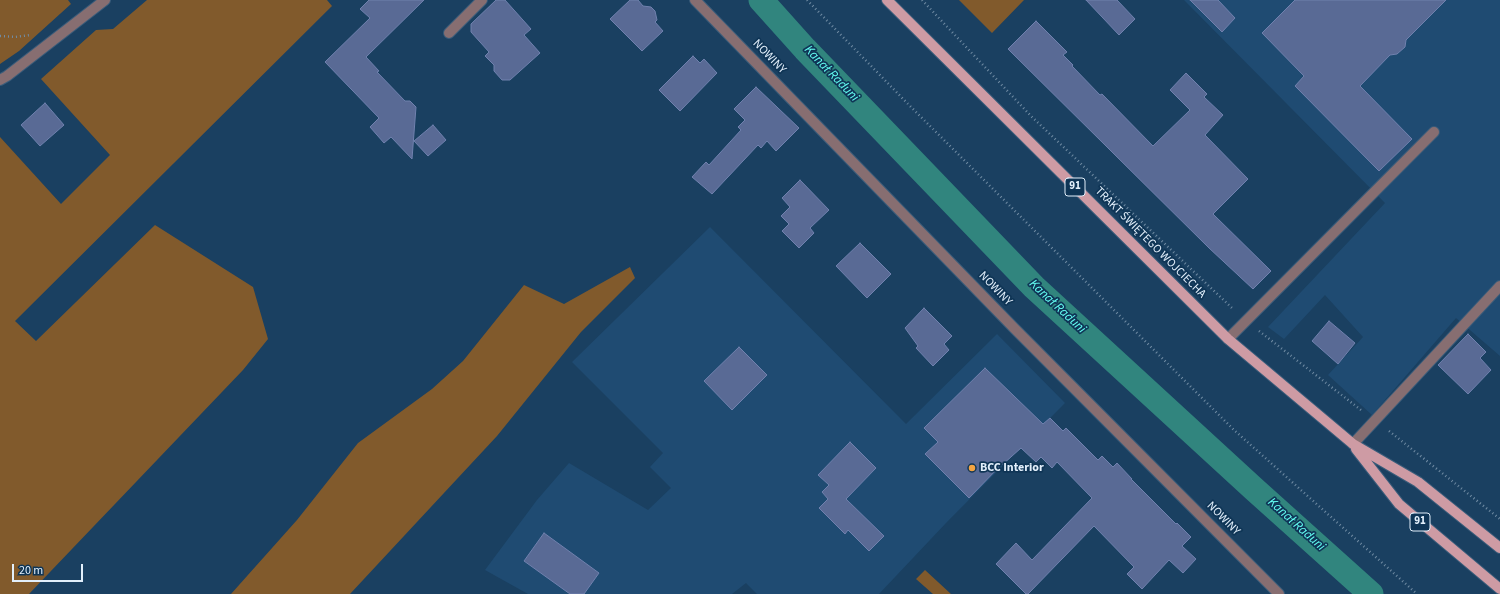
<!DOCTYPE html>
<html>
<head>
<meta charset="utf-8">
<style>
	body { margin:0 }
	#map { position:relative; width:1500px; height:594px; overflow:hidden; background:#1a4061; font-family:"Source Sans 3",sans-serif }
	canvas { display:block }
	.scale { position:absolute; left:12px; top:564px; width:71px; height:18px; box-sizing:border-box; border:2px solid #e2effb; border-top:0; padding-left:5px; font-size:12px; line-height:14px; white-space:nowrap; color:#e2effb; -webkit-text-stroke:3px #0f3556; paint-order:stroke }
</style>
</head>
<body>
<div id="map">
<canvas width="1500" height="594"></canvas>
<div class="scale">20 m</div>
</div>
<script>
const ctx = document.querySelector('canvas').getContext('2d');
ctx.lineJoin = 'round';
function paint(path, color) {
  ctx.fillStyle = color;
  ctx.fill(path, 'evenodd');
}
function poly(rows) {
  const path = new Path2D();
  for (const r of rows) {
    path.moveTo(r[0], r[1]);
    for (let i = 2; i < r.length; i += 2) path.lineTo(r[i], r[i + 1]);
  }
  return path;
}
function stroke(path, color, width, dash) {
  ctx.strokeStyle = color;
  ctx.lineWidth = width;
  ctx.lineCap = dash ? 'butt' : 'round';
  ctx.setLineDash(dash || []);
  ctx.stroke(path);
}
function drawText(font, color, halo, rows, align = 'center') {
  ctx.font = font + ' "Source Sans 3",sans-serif';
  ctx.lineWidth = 3.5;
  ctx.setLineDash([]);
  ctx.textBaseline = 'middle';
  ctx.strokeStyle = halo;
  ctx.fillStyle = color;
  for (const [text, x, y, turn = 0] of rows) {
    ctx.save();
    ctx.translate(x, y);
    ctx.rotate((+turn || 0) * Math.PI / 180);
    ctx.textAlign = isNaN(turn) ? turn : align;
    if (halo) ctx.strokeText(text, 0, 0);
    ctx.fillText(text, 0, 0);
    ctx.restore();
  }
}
paint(poly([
	[1184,0,1500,0,1500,356,1456,318,1372,415,1328,375,1363,337,1325,295,1284,339,1268,327,1385,203],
	[710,227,906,424,997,334,1065,403,946,523,879,594,757,594,746,583,732,594,528,594,485,570,537,500,569,463,648,510,671,488,650,467,663,453,572,362]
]), '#1f4b72');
paint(poly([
	[0,0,68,0,71,4,19,51,0,64],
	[147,0,327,0,332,6,15,321,36,341,155,225,253,287,268,339,243,370,29,594,0,594,0,137,61,204,110,155,41,79,96,30,113,29],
	[959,0,1024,0,992,33],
	[630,267,635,278,581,332,497,436,350,594,231,594,297,520,358,443,432,389,463,361,524,285,564,304],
	[925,570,951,594,933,594,916,579]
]), '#815a2c');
stroke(poly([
	[761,0,805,49,1034,287,1254,489,1371,594]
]), '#31857e', 25);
const building = poly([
	[369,0,424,0,366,57,379,71,377,72,405,101,410,101,416,107,412,159,391,137,384,143,370,127,379,118,325,62,370,18,360,9,369,0],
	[496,0,505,0,531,29,524,35,540,53,510,80,502,80,494,71,494,65,485,56,489,52,471,32,471,24,496,0],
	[630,0,638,0,643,6,651,7,655,11,657,20,655,22,663,31,642,51,610,19,630,0],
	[1086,0,1117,0,1135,19,1119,35,1086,0],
	[1190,0,1218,0,1235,18,1222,32,1190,0],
	[1295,0,1446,0,1406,40,1405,47,1397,54,1390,55,1360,86,1412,139,1379,171,1295,86,1304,76,1262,33,1295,0],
	[1036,21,1067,52,1063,55,1073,65,1072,66,1100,95,1102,94,1153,146,1190,110,1170,90,1186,73,1207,94,1204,97,1223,115,1205,135,1248,179,1213,214,1271,271,1253,289,1209,248,1008,49,1036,21],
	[693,56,700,63,704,59,717,73,680,111,659,90,693,56],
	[756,87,799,128,776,151,767,141,761,148,758,145,712,194,692,177,706,162,709,165,741,130,738,127,745,120,734,109,756,87],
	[45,103,64,125,40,146,21,125,45,103],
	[433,125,446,140,428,156,414,141,433,125],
	[800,180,829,210,810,228,814,233,799,248,782,231,789,224,781,216,790,207,782,198,800,180],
	[860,243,891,274,867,298,836,266,860,243],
	[924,308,952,336,944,344,949,350,933,366,916,348,918,346,905,328,924,308],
	[1329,321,1355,343,1338,364,1312,341,1329,321],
	[1468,334,1486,352,1480,358,1491,370,1468,394,1438,365,1468,334],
	[739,347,767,375,732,410,704,381,739,347],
	[985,368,1043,424,1050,418,1063,431,1066,428,1098,460,1102,456,1113,467,1117,463,1132,479,1131,479,1176,524,1177,523,1191,537,1182,546,1196,559,1183,573,1169,560,1142,589,1127,574,1134,567,1094,526,1028,594,1026,594,996,564,1016,543,1032,560,1092,498,1057,462,1052,468,1041,457,1036,462,1021,448,1002,465,1002,464,969,498,925,454,938,442,924,428,985,368],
	[850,442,876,468,846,499,884,536,869,551,848,530,845,534,819,508,828,499,822,492,829,485,818,475,850,442],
	[544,533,599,573,584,594,570,594,524,561,544,533]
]);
paint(building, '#596a95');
stroke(building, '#7081ae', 1);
const minor = poly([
	[695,0,1015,329,1279,594],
	[449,33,482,0],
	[0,80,7,76,105,0],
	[1228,339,1434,132],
	[1353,444,1500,286]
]);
const major = poly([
	[887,0,1228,339,1353,444,1418,482,1500,548],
	[1356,449,1399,504,1500,589]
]);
stroke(minor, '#3a5c7a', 12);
stroke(major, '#3a5c7a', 12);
stroke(poly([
	[807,0,910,106,1234,430,1417,594],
	[922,0,1030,115,1234,310],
	[0,36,15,37,30,35],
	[1259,331,1361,410],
	[1389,431,1500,519]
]), '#718ca4', 2.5, [1, 3]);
stroke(minor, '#876e71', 10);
stroke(major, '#ce9ba4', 10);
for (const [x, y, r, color] of [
	[972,468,4,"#f3a443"]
]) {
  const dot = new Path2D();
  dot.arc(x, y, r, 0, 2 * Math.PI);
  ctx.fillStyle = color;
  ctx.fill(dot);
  stroke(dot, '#0f3556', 1.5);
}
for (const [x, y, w] of [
	[1075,187,20],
	[1420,522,20]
]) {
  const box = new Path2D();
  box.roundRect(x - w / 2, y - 9, w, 18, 3);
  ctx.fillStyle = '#0f3556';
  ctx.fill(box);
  stroke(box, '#e2effb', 1);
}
drawText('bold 11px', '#e2effb', null, [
	["91",1075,187],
	["91",1420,522]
]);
drawText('12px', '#e2effb', '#0f3556', [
	["NOWINY",769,57,46],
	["TRAKT ŚWIĘTEGO WOJCIECHA",1150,243,45],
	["NOWINY",995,289,46],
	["NOWINY",1223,519,45]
]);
drawText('bold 12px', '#e2effb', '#0f3556', [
	["BCC Interior",980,468]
], 'left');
drawText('italic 13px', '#63fef2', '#0f3556', [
	["Kanał Raduni",831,74,46],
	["Kanał Raduni",1057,307,43],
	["Kanał Raduni",1296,525,42]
]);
</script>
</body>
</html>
